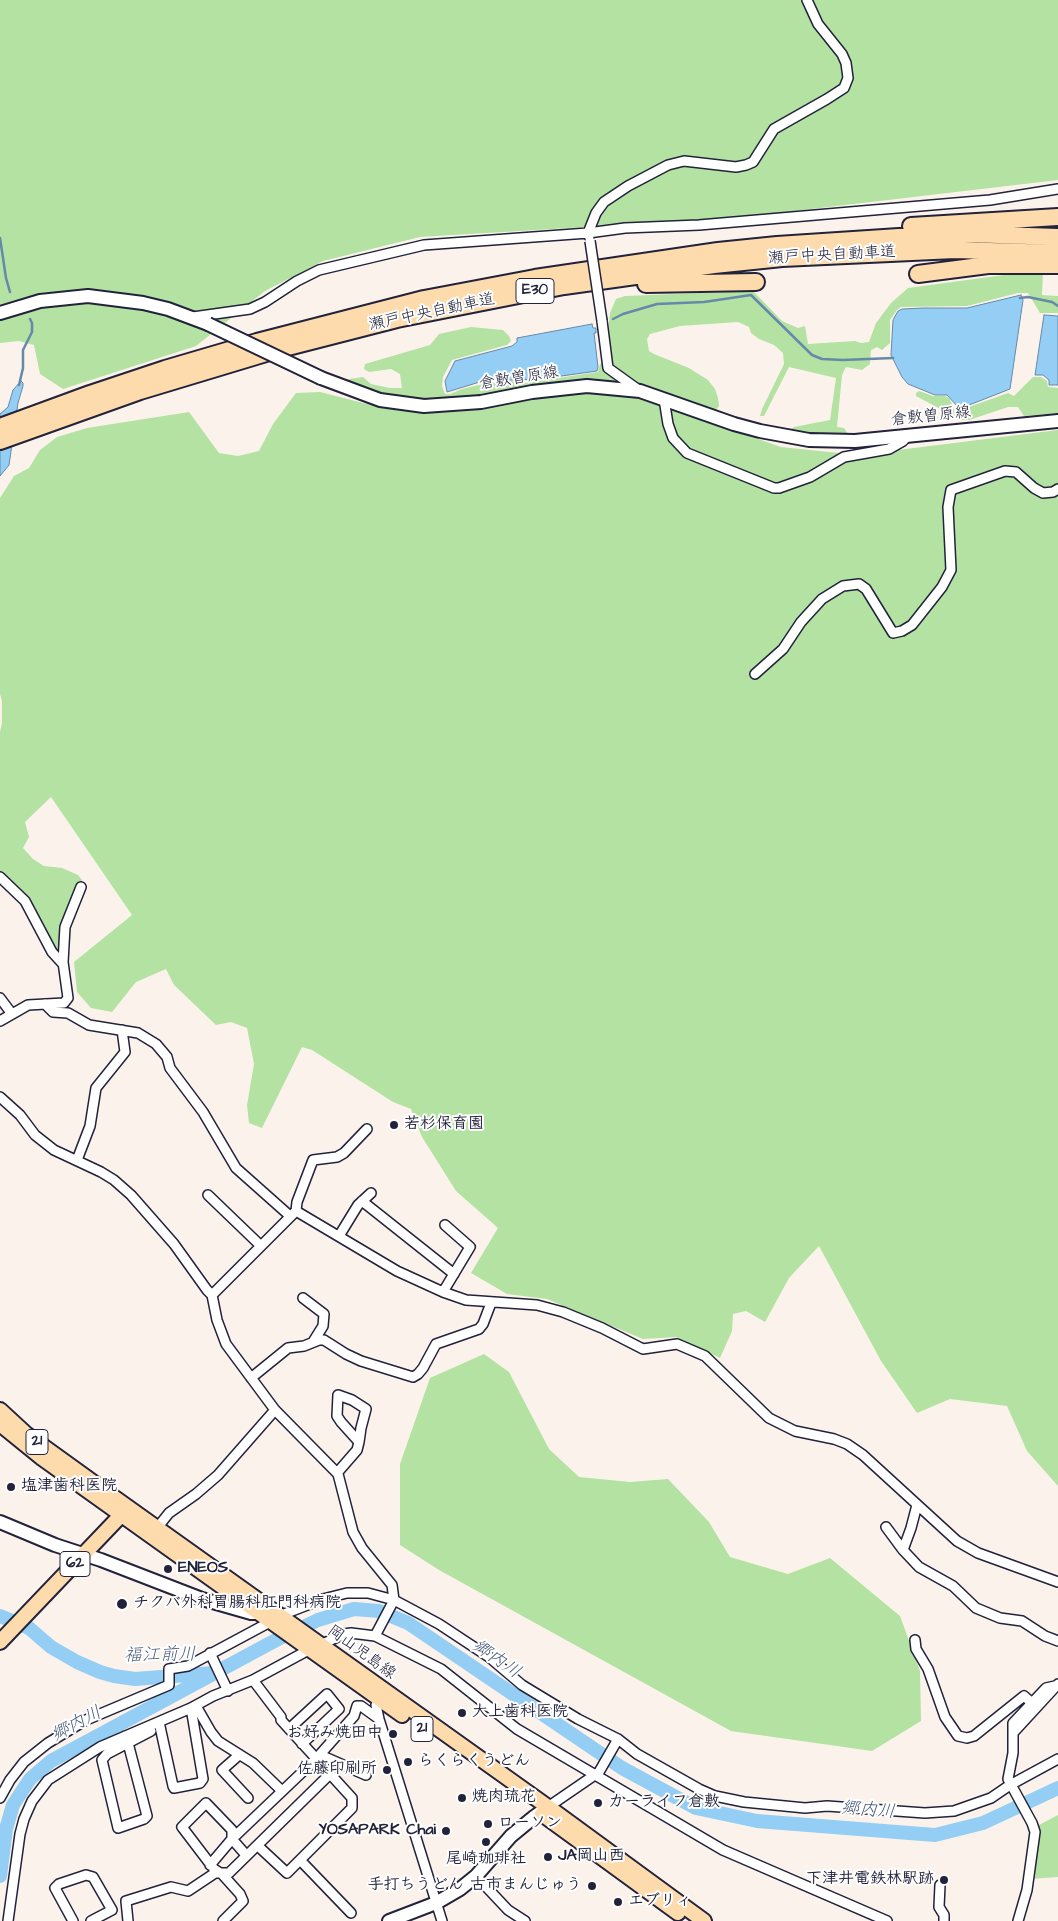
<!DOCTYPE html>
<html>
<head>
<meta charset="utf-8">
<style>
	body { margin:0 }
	canvas { display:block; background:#fbf3eb }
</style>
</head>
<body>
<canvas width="1058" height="1921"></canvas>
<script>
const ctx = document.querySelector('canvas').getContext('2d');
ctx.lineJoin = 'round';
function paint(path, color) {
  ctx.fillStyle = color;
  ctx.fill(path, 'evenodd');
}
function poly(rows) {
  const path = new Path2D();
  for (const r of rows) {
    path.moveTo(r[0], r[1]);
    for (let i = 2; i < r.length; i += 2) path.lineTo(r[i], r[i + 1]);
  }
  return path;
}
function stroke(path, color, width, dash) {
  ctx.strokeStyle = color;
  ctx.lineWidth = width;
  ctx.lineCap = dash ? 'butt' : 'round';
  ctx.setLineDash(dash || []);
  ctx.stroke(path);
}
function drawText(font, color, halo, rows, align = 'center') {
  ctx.font = font + ' "Architects Daughter","Klee One",sans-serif';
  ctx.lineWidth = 4;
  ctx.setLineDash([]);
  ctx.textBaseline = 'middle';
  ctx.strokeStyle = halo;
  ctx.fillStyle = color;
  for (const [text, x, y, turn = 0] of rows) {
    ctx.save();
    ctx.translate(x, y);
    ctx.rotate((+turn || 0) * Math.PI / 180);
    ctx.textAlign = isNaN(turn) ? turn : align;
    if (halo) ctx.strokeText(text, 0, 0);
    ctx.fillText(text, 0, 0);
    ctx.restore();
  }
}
paint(poly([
	[0,0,1058,0,1058,180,735,218,420,237,323,261,265,291,196,346,63,389,40,374,34,345,19,341,0,343],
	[1026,272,1043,272,1042,295,1058,296,1058,313,1040,313,1028,293,1018,293,967,306,901,307,897,310,890,320,890,343,882,350,877,347,871,350,870,364,862,370,846,367,842,375,837,427,844,428,848,434,829,436,786,432,794,427,830,420,836,378,789,367,764,416,760,416,762,409,784,364,783,353,774,345,759,339,751,333,749,327,738,322,680,326,650,334,647,339,649,351,654,354,689,368,708,380,715,389,718,398,719,406,715,411,645,388,617,371,611,364,607,340,610,313,616,299,625,296,753,291,782,321,798,328,805,326,808,344,855,341,861,343,869,342,876,323,891,303,908,288],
	[471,327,503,330,509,336,511,341,507,345,452,360,443,377,442,386,445,394,450,394,462,389,483,384,510,381,525,383,598,372,600,364,602,363,606,371,620,380,621,383,619,385,516,391,426,402,373,394,344,382,349,379,363,377,371,384,390,388,402,388,400,374,391,369,369,372,364,369,365,364,430,345,439,334],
	[1033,377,1041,377,1047,381,1048,387,1058,388,1058,413,1024,416,1018,407,1008,407,969,420,962,420,951,417,946,412,916,396,916,393,919,391,933,396,945,396,949,398,953,406,958,409,966,408,1008,393,1014,396],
	[320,392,383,408,420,412,457,411,536,397,584,392,623,394,656,403,781,447,858,455,1058,430,1058,1486,1027,1451,1007,1406,950,1399,917,1413,881,1361,819,1246,789,1278,765,1322,746,1311,733,1314,732,1331,720,1358,676,1337,643,1339,547,1299,507,1294,471,1273,498,1228,456,1191,422,1137,411,1109,393,1102,312,1050,302,1047,262,1128,249,1123,247,1105,254,1064,247,1028,231,1022,216,1025,174,985,166,969,136,982,112,1012,91,1008,77,992,74,962,132,915,51,797,25,822,29,837,23,848,33,859,44,866,62,868,78,875,82,880,72,900,59,951,55,950,28,900,0,872,0,732,2,723,2,701,0,694,0,498,14,476,29,468,40,450,57,437,87,428,189,412,219,453,238,456,259,451,273,424,296,393],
	[484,1354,509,1372,549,1449,579,1477,630,1482,668,1479,709,1522,730,1557,788,1574,830,1558,900,1616,920,1671,921,1721,872,1751,731,1731,439,1570,400,1545,400,1464,430,1378],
	[1058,1815,1058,1877,1030,1879,1039,1825]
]), '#b3e2a2');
const water = poly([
	[1021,295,1023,300,1010,389,964,407,957,406,947,395,935,395,908,384,902,377,891,355,893,320,898,311,902,309,923,308,967,308,1021,295],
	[1044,315,1058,316,1058,385,1049,385,1049,380,1043,375,1035,375,1044,315],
	[592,324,593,328,596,328,596,333,594,333,598,367,597,371,540,379,483,381,447,392,445,381,455,361,512,346,517,342,517,338,592,324],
	[21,381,23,383,23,386,18,403,9,465,0,476,0,414,8,407,13,390,21,381]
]);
paint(water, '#94cef4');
stroke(water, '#6689aa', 1);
stroke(poly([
	[0,238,6,278,10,292],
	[1020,298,1028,297,1052,302,1058,306],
	[613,319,623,314,657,304,704,302,751,295,812,355,822,359,843,360,893,358],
	[19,385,23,368,23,350,32,332,32,323,30,319]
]), '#6689aa', 2.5);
stroke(poly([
	[0,1616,29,1628,51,1647,77,1662,100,1672,114,1676,135,1679,213,1673],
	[0,1876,6,1829,13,1805,30,1779,51,1761,278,1639,318,1620,354,1609,379,1611,408,1623,622,1768,696,1808,757,1821,935,1835,983,1823,1058,1788]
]), '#94cef4', 14);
const street = poly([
	[589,236,588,233,596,213,604,202,628,186,668,165,684,161,736,167,746,165,753,162,774,129,827,99,844,88,848,78,846,63,842,54,818,24,807,0],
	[193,317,250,309,265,302,297,281,319,270,424,245,588,233,625,228,699,225,990,200,1058,189],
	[602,321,608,368,640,391],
	[664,399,668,424,673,438,687,453,774,488,779,488,810,477,844,457,889,449,903,441,908,435],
	[755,674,783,649,801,622,822,599,843,586,859,584,866,589,893,633,902,631,912,625,942,587,951,570,948,507,951,490,1005,471,1016,472,1034,488,1043,493,1053,492,1058,489],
	[0,877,25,901,52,952,63,964],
	[0,998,12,1014],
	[45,1004,53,1012,68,1013,89,1025,138,1033,156,1044,167,1057,170,1068,203,1112,236,1168,290,1216],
	[0,1021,28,1005,64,1003,68,998,63,962,65,927,81,887],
	[0,1097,20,1115,35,1135,54,1150,101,1172,114,1180,131,1195,174,1244,207,1290,212,1295,217,1320,226,1344,275,1410,338,1474,353,1532,362,1548,392,1585,394,1600],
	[77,1160,90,1126,96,1088,125,1052,122,1030],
	[208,1195,261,1246],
	[362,1201,454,1274],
	[296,1211,397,1271,443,1292,466,1300,537,1305,563,1312,602,1328,643,1349,677,1344,705,1356,769,1418,795,1431,834,1439,847,1444,863,1455,957,1541,978,1553,1058,1582],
	[339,1236,358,1205,371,1193],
	[443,1292,470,1247,445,1225],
	[212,1295,296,1211,297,1202,313,1160,337,1157,344,1153,367,1129],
	[303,1298,324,1314,323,1326,313,1342],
	[251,1378,288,1348,304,1346,319,1340,324,1340,346,1354,361,1361,413,1377,418,1374,423,1368,436,1344,479,1329,483,1324,491,1303],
	[337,1473,357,1450,359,1442,361,1428,366,1409,352,1400,338,1395,337,1416,341,1422,359,1442],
	[886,1527,903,1550,919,1567,953,1586,976,1608,1000,1618,1022,1621,1045,1636,1058,1641],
	[157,1528,169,1513,196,1494,218,1475,275,1410],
	[903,1550,911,1528,917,1505],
	[279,1616,323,1599,347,1593,368,1593,394,1600,439,1624,489,1657,522,1685,578,1719,618,1739,637,1754,699,1789,715,1796,744,1802,805,1808,827,1806,925,1813,954,1811,991,1798,1010,1785,1058,1759],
	[375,1636,394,1600],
	[915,1640,916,1649,928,1669,945,1717,958,1736,967,1738,974,1736,1024,1696,1032,1703],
	[210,1653,228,1691],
	[253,1680,281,1717,281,1720,352,1798,352,1808,287,1873,258,1846],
	[379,1699,376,1705,379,1719,442,1921],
	[196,1706,211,1732,218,1741,253,1763,282,1791],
	[159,1722,173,1786,174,1788,200,1783,203,1779,191,1708],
	[289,1729,327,1694,339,1709,302,1744],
	[1013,1733,1013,1723,1046,1688,1055,1686],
	[125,1736,128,1743,147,1816,144,1819,118,1828,102,1760,107,1754,128,1743,151,1731],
	[239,1755,222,1770,248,1798],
	[320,1755,366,1775],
	[0,1798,10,1780,24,1762,48,1743,86,1720,169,1685,169,1669,188,1666,270,1622],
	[548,1807,599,1772,618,1739],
	[300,1860,351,1913],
	[210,1865,232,1839,316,1759,354,1716,357,1706,361,1706,379,1719],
	[476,1876,508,1910,525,1921],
	[940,1885,939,1907,944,1915,944,1921],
	[8,1921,20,1834,24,1819,32,1801,48,1780,100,1747,191,1708,213,1696,253,1680,303,1653,344,1634,351,1633,375,1636,441,1669,517,1729,723,1850,887,1921],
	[73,1921,55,1888,59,1884,86,1875,93,1877,112,1910,91,1921],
	[128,1921,126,1901,171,1887,188,1891,215,1873,229,1873,330,1774],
	[223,1921,243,1901,240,1894,222,1874,214,1869,182,1827,206,1803,232,1830,232,1839,246,1855],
	[1018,1921,1027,1890,1035,1832,1032,1823,1008,1779,1013,1753,1013,1733,1058,1684]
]);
const secondary = poly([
	[0,313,40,301,88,296,143,303,168,309,208,324],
	[321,378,380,400,424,406,481,402,532,392,587,386,640,391,734,424,760,431,809,440,855,441,1058,421],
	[0,1522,55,1545,101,1560,202,1599,251,1613,257,1613],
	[389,1921,436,1903,460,1889,476,1876,511,1836,534,1817,548,1807]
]);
const primary = poly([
	[0,1410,26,1434,105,1491,555,1812,704,1921],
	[0,1424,42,1458,402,1715],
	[0,1642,126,1510],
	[542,1814,678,1913]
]);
const highway = poly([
	[911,226,1058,217],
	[918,274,988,265,1058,265],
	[646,284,756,282],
	[0,427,90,394,165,369,257,342,424,299,535,278,718,251,777,245,899,237,968,234,1058,237],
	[0,441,140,391,276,350,397,319,564,286,714,265,782,258,955,250,1058,253]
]);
stroke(street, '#22223b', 12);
stroke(secondary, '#22223b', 16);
stroke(primary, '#22223b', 18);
stroke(highway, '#22223b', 20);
stroke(street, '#fff', 9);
stroke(secondary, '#fff', 12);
stroke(primary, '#fedbac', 14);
stroke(highway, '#fedbac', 16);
const streetBridge = poly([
	[590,241,602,321]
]);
const secondaryBridge = poly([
	[208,324,321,378]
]);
stroke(streetBridge, '#22223b', 12, []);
stroke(secondaryBridge, '#22223b', 16, []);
stroke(streetBridge, '#fff', 9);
stroke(secondaryBridge, '#fff', 12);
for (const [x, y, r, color] of [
	[394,1125,5,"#22223b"],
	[11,1487,5,"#22223b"],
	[168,1569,5,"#22223b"],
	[122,1604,6,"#22223b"],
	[462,1713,5,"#22223b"],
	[393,1734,5,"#22223b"],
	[408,1762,5,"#22223b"],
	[387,1770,5,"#22223b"],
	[462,1798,5,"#22223b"],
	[598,1803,5,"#22223b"],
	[488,1824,5,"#22223b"],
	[446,1831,5,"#22223b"],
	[486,1842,5,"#22223b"],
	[548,1857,5,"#22223b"],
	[944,1880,5,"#22223b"],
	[592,1886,5,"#22223b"],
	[618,1902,5,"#22223b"]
]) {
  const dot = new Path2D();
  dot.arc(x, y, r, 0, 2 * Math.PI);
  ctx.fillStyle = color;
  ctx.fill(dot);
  stroke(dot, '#fff', 2);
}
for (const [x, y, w] of [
	[535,291,38],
	[37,1442,22],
	[75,1564,30],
	[422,1729,22]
]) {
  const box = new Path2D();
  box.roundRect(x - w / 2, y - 12.5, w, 25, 4);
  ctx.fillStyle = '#fff';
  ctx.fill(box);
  stroke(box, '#22223b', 1);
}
drawText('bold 15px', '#22223b', null, [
	["E30",535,291],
	["21",37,1442],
	["62",75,1564],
	["21",422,1729]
]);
drawText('16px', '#22223b', '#fff', [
	["瀬戸中央自動車道",832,256,-3],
	["瀬戸中央自動車道",432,313,-12],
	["倉敷曽原線",519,379,-9],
	["倉敷曽原線",931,417,-6],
	["岡山児島線",361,1653,36]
]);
drawText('bold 16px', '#22223b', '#fff', [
	["若杉保育園",404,1125],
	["塩津歯科医院",21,1487],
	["ENEOS",178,1569],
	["チクバ外科胃腸科肛門科病院",133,1604],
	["大上歯科医院",472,1713],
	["お好み焼田中",383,1734,"right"],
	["らくらくうどん",418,1762],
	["佐藤印刷所",377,1770,"right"],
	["焼肉琉花",472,1798],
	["カーライフ倉敷",608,1803],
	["ローソン",498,1824],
	["YOSAPARK Chai",436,1831,"right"],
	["JA岡山西",558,1857],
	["尾崎珈琲社",486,1860,"center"],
	["下津井電鉄林駅跡",934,1880,"right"],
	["手打ちうどん 古市まんじゅう",582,1886,"right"],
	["エブリィ",628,1902]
], 'left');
drawText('italic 18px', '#4a5e7c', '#fff', [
	["福江前川",160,1656,-1],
	["郷内川",496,1660,34],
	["郷内川",77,1725,-28],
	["郷内川",868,1811,5]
]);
</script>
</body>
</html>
